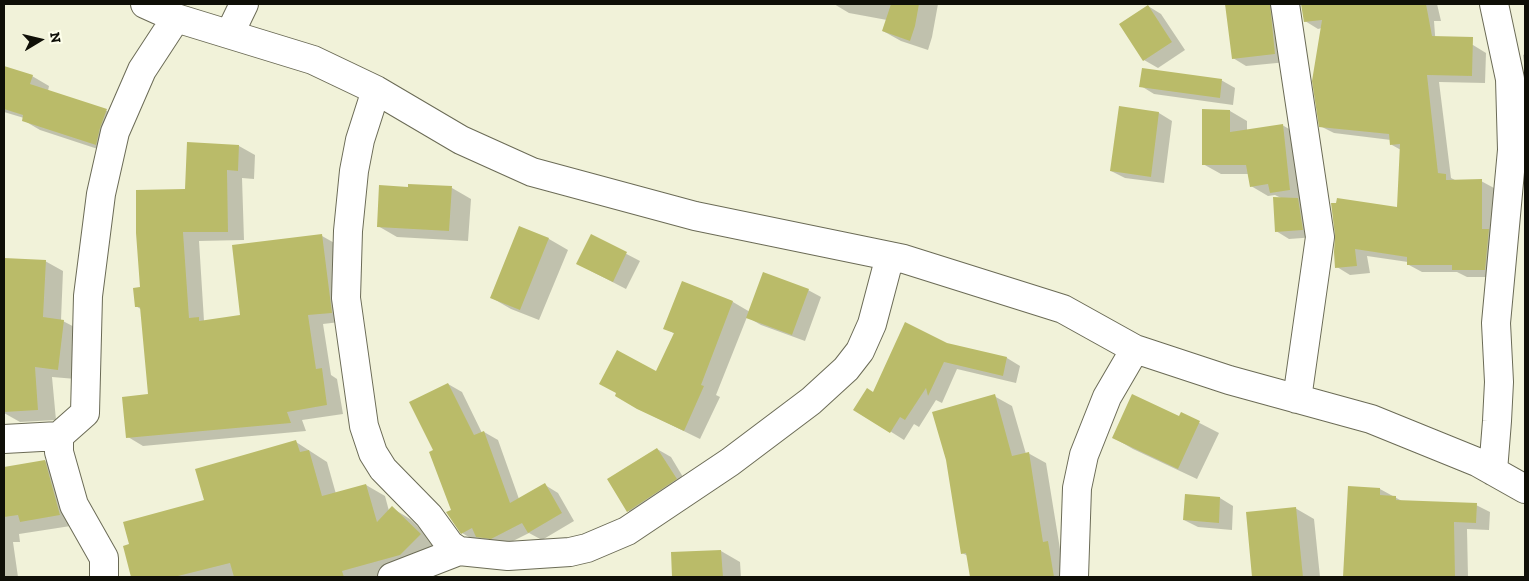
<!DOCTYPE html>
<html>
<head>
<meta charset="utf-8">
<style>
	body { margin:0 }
	#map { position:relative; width:1529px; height:581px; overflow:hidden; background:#f1f2d9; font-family:"Zilla Slab",serif }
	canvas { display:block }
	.frame { position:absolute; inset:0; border:5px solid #0f0f07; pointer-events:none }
	.north { position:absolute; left:15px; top:15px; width:50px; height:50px; -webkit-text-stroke:4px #feffeb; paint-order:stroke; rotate:81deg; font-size:14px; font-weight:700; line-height:20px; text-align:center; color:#0f0f07 }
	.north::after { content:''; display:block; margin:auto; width:18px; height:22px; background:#0f0f07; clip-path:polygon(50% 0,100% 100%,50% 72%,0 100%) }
</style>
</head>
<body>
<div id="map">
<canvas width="1529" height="581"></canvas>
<div class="frame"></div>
<div class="north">N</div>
</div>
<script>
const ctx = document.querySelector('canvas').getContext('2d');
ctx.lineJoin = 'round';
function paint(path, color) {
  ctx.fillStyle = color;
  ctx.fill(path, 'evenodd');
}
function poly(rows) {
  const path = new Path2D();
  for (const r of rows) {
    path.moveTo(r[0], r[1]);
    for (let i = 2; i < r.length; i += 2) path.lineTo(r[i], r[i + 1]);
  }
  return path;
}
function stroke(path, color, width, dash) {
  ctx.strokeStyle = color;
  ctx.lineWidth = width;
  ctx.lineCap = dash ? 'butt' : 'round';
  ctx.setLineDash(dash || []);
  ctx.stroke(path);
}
paint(poly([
	[834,4,938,4,932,37,928,50,901,41,883,31,887,20,849,13],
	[1227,4,1285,4,1287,62,1246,66,1233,58],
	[1302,4,1437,4,1441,21,1434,21,1436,48,1473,45,1486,53,1485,83,1439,82,1451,178,1457,181,1481,181,1494,188,1495,234,1498,277,1467,277,1457,272,1422,272,1409,265,1408,262,1367,256,1370,273,1350,275,1337,267,1337,204,1399,209,1401,150,1392,145,1391,140,1334,133,1320,126,1322,28,1318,29,1305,21],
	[1148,6,1161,14,1185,50,1158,68,1144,60,1121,24],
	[1525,54,1525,70,1523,55],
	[4,67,32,76,49,86,48,91,107,111,124,120,113,154,40,130,23,120,24,118,4,112],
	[1221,80,1235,88,1233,105,1154,94,1141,86],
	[1120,108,1159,113,1172,121,1164,183,1125,178,1111,171],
	[1203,111,1230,111,1247,121,1247,131,1282,125,1300,135,1307,199,1300,200,1311,207,1316,237,1289,239,1276,231,1281,198,1275,195,1268,196,1251,186,1249,174,1221,174,1203,164],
	[239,146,255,155,254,179,242,178,244,240,199,241,204,321,242,316,322,236,338,245,348,321,323,324,331,375,337,379,343,414,302,420,306,431,143,446,128,437,149,396,142,310,136,306,142,288,187,190],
	[452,188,471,199,468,241,397,237,378,226],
	[520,227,549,239,568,250,539,320,511,309,492,298],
	[592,236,640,261,626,289,591,271],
	[4,259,45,261,63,271,61,320,82,331,76,379,52,377,56,420,20,422,4,413],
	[683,282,733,302,750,312,808,290,821,297,805,341,761,325,747,317,716,395,720,397,700,439,655,417,616,396,657,373,675,334,665,328],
	[947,344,1007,358,1020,366,1016,383,957,369,942,403,936,400,919,427,914,424,904,440,855,409],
	[448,384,462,392,482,433,484,432,498,440,519,499,545,485,558,493,574,521,542,540,529,533,505,545,491,544,481,538,476,541,462,533,435,451],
	[994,396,1012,406,1026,454,1028,453,1046,463,1060,549,1066,552,1070,577,971,577,968,556,962,553],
	[1182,414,1219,433,1197,479,1133,449,1114,438,1180,418],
	[296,442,327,462,336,494,366,485,385,496,389,511,392,508,410,519,438,545,418,565,376,577,138,577,134,554,206,501],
	[657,449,671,457,689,487,641,519,628,511],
	[45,461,62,471,77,525,19,534,20,542,13,542,18,577,4,577,4,468],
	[1349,488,1380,489,1411,506,1476,505,1490,512,1489,530,1467,529,1468,577,1411,577,1411,541,1410,541,1403,577,1344,577],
	[1186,496,1220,498,1233,506,1232,530,1198,527,1184,520],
	[1295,508,1314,519,1320,577,1254,577,1247,513],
	[721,551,740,562,741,577,674,577,672,554]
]), '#0003');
paint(poly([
	[891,4,919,4,915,26,910,41,882,31],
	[1225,4,1270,4,1275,54,1232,59],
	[1301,4,1426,4,1432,36,1473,37,1472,76,1427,75,1438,173,1446,174,1446,180,1482,179,1482,229,1489,229,1485,270,1452,270,1452,265,1407,265,1407,257,1355,249,1357,266,1335,268,1334,252,1335,235,1331,203,1336,203,1337,198,1397,207,1400,144,1390,145,1389,134,1319,127,1312,81,1322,20,1304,22],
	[1148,5,1172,42,1143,61,1119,24],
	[4,66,33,75,30,84,107,109,100,128,96,145,22,121,23,115,4,109],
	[1142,68,1222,79,1220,98,1139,87],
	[1119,106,1159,112,1151,177,1110,171],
	[1202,109,1230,110,1230,132,1283,124,1290,190,1270,193,1268,184,1250,187,1246,165,1202,165],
	[187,142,239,145,238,171,227,170,228,232,183,232,189,318,199,317,199,321,240,315,232,245,322,234,332,313,308,315,316,369,322,368,327,405,287,412,291,423,126,438,122,397,148,394,140,307,135,307,133,288,140,287,136,233,136,190,185,189],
	[408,184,452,186,449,231,377,227,379,185,408,187],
	[1273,197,1298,198,1303,230,1275,232],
	[519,226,549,238,520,310,490,298],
	[591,234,627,252,613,282,576,264],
	[4,258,46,260,43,317,64,320,58,370,35,367,38,410,4,412],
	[763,272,809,289,792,335,746,318],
	[682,281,733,301,701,385,704,386,684,431,637,409,615,396,616,393,599,384,617,350,656,371,674,333,663,329],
	[905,322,947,343,1007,357,1003,376,944,362,928,396,926,388,905,420,900,417,890,433,853,410,867,388,873,392],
	[448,383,474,435,484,431,510,503,545,483,562,513,528,533,522,523,491,539,476,537,472,528,461,534,446,512,451,510,429,452,433,450,409,402],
	[995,394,1012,456,1029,452,1043,542,1048,541,1054,577,970,577,966,553,961,554,946,460,932,412],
	[1132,394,1179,416,1181,412,1200,421,1178,469,1112,438],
	[296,440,300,452,309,450,322,496,366,484,377,522,392,506,421,534,400,555,342,571,344,577,234,577,230,563,174,577,131,577,123,546,129,544,123,522,204,500,195,469],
	[657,448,677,479,627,512,607,479],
	[45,460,60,515,20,522,18,515,4,517,4,467],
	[1348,486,1380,488,1380,495,1396,496,1396,500,1477,503,1476,523,1454,522,1455,577,1343,577],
	[1185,494,1220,497,1219,523,1183,520],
	[1296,507,1303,577,1252,577,1246,512],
	[721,550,723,577,672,577,671,552]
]), '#babb69');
const minor = poly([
	[145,4,176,18,313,60,376,90,461,140,532,172,695,216,904,259,1063,309,1135,349,1229,380,1371,419,1477,462,1525,489],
	[1285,4,1320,237,1297,399],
	[230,33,244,4],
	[376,90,360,140,354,171,348,231,346,298,364,426,373,453,383,469,429,516,450,545,459,551,508,556,570,552,587,548,627,531,730,462,811,401,846,369,860,351,872,324,890,256],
	[59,436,59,452,74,505,104,558,104,577],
	[4,439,59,436,85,413,88,296,101,194,115,132,142,70,176,18],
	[1493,471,1497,421,1499,382,1496,323,1512,150,1510,79,1494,4],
	[392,577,459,551],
	[1074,577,1077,488,1084,455,1107,397,1135,349]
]);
stroke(minor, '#6b6b56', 30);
stroke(minor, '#fff', 28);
</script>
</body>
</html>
